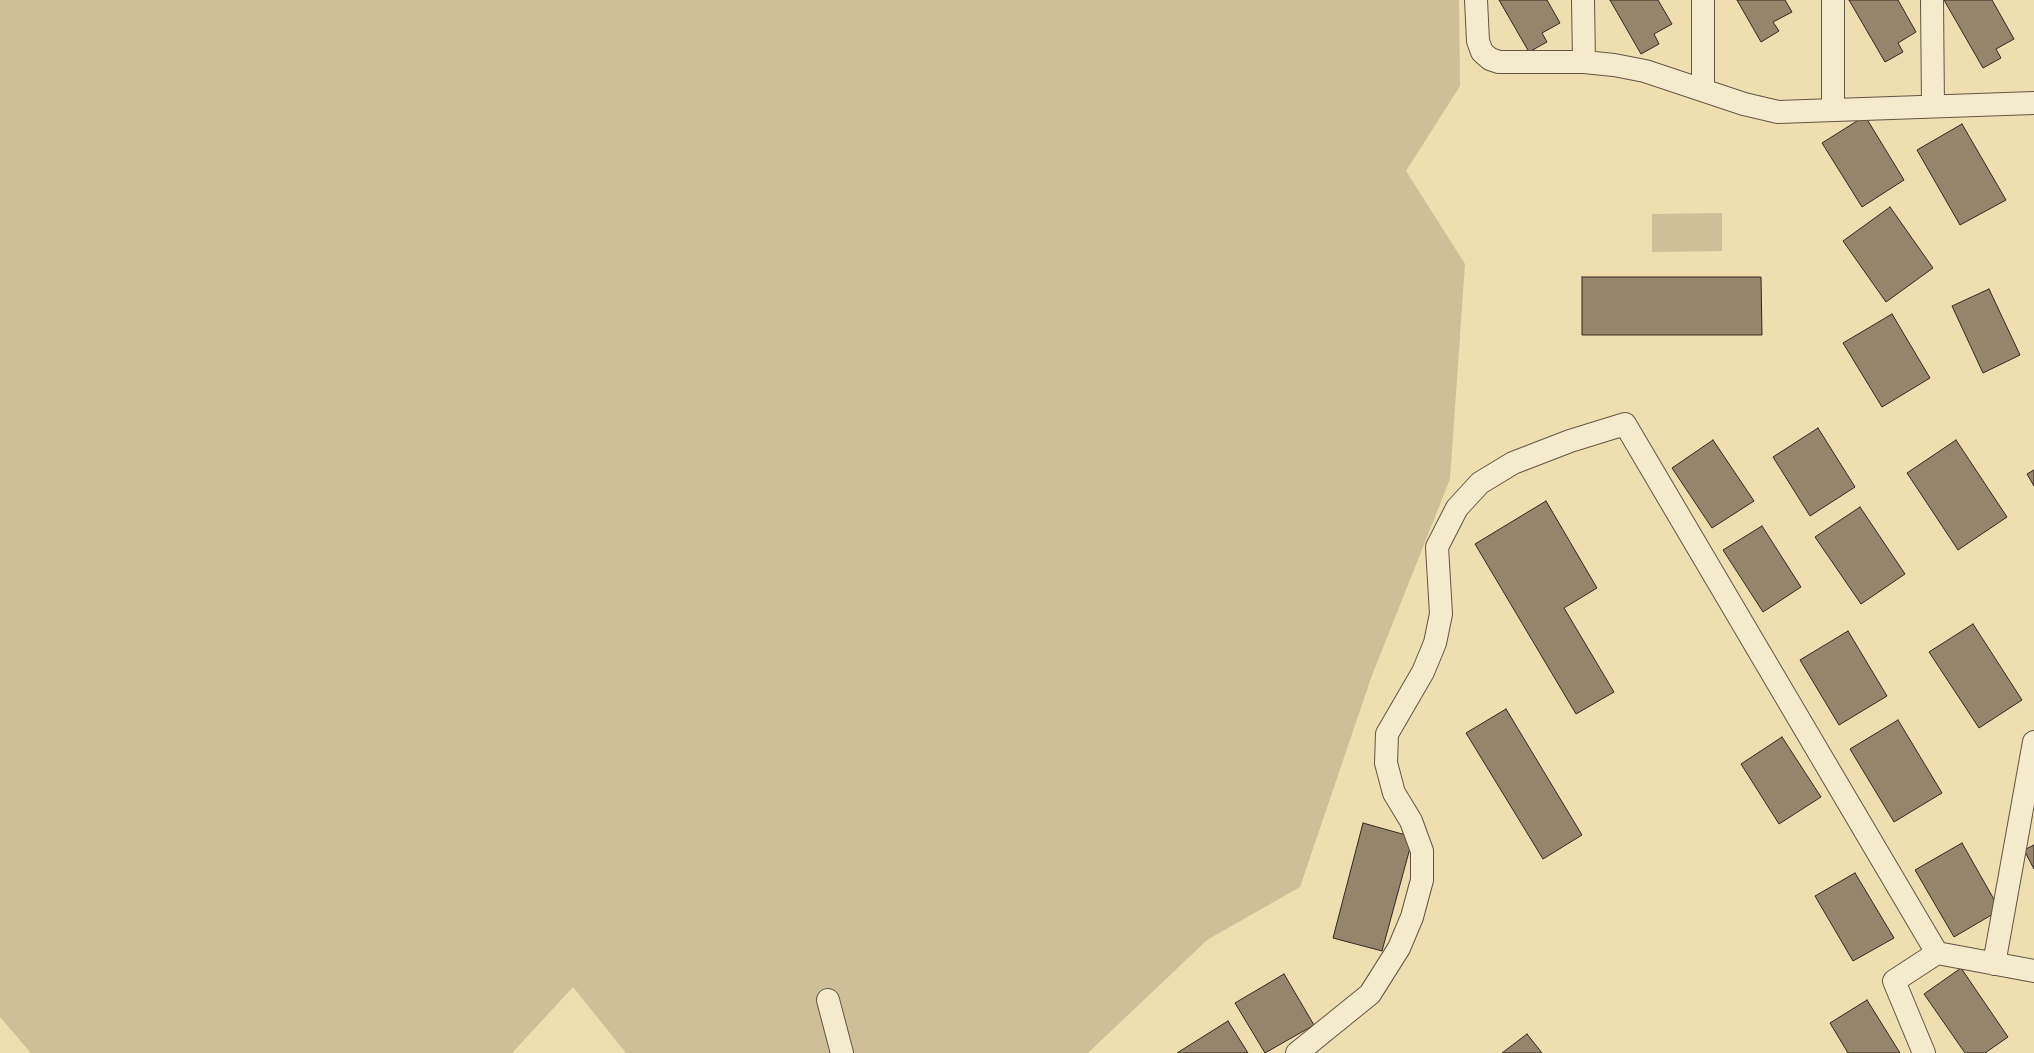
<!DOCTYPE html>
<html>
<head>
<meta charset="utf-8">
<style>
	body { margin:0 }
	canvas { display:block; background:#eedeb0 }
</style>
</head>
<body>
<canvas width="2034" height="1053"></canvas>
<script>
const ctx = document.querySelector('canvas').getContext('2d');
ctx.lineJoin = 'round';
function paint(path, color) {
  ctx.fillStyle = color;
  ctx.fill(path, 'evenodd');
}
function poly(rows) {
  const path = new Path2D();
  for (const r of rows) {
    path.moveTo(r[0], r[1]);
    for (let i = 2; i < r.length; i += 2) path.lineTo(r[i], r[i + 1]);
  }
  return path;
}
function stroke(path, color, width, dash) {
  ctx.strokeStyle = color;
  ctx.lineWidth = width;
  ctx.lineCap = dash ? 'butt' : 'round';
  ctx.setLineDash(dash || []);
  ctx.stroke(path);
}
paint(poly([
	[0,0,1459,0,1460,86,1406,171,1465,264,1450,479,1371,678,1300,887,1207,940,1088,1053,626,1053,573,987,512,1053,31,1053,0,1017],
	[1722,213,1722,251,1652,252,1652,214]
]), '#cebf98');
const building = poly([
	[1499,0,1547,0,1560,23,1542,33,1547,42,1529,52,1499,0],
	[1610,0,1658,0,1672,24,1654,34,1659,44,1641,54,1610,0],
	[1737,0,1785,0,1792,12,1773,22,1779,31,1761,42,1737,0],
	[1849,0,1898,0,1916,32,1898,43,1903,52,1885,62,1849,0],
	[1944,0,1992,0,2014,39,1996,49,2001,58,1983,68,1944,0],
	[1865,116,1904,180,1862,207,1822,143,1865,116],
	[1962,124,2006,200,1960,225,1917,150,1962,124],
	[1890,207,1933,268,1886,302,1843,241,1890,207],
	[1582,277,1761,277,1762,335,1582,335,1582,277],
	[1989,289,2020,355,1983,373,1952,306,1989,289],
	[1892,314,1930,378,1882,407,1843,343,1892,314],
	[1818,428,1855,487,1810,516,1773,457,1818,428],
	[1713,440,1754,501,1712,528,1672,468,1713,440],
	[1956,440,2007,517,1958,550,1907,473,1956,440],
	[2034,470,2034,486,2027,474,2034,470],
	[1546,501,1597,588,1564,608,1614,692,1576,714,1475,544,1546,501],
	[1860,507,1905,574,1861,604,1815,537,1860,507],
	[1762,526,1801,587,1763,612,1723,550,1762,526],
	[1973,624,2022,700,1979,728,1929,652,1973,624],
	[1848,631,1887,696,1839,725,1800,660,1848,631],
	[1506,709,1582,835,1543,859,1466,733,1506,709],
	[1898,720,1942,793,1894,822,1850,749,1898,720],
	[1782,737,1821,797,1779,824,1741,764,1782,737],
	[1363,823,1413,837,1382,951,1333,938,1363,823],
	[1962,843,2000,910,1954,937,1915,870,1962,843],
	[2034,845,2034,869,2024,850,2034,845],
	[1855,873,1894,938,1853,961,1815,896,1855,873],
	[1961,968,2008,1037,1985,1053,1965,1053,1924,994,1961,968],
	[1284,974,1314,1025,1265,1053,1235,1003,1284,974],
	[1867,1000,1900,1053,1848,1053,1830,1023,1867,1000],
	[1228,1021,1248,1053,1177,1053,1228,1021],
	[1527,1034,1542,1053,1502,1053,1527,1034]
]);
paint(building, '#95866b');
stroke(building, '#342720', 1);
const minor = poly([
	[1476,0,1478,41,1482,52,1490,59,1499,62,1584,62,1614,65,1645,71,1744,104,1778,112,2034,103],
	[1583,0,1584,62],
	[1703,0,1703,89],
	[1833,0,1833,110],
	[1932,0,1933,106],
	[1994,964,2034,742],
	[828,1000,842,1053],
	[1297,1053,1370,994,1399,948,1412,917,1422,880,1422,851,1411,821,1394,793,1386,763,1387,734,1423,672,1435,643,1441,614,1437,547,1457,508,1480,483,1513,463,1570,441,1625,424,1937,953],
	[1924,1053,1894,981,1937,953,2034,971]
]);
stroke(minor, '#625544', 24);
stroke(minor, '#f4eacc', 22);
</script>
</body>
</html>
